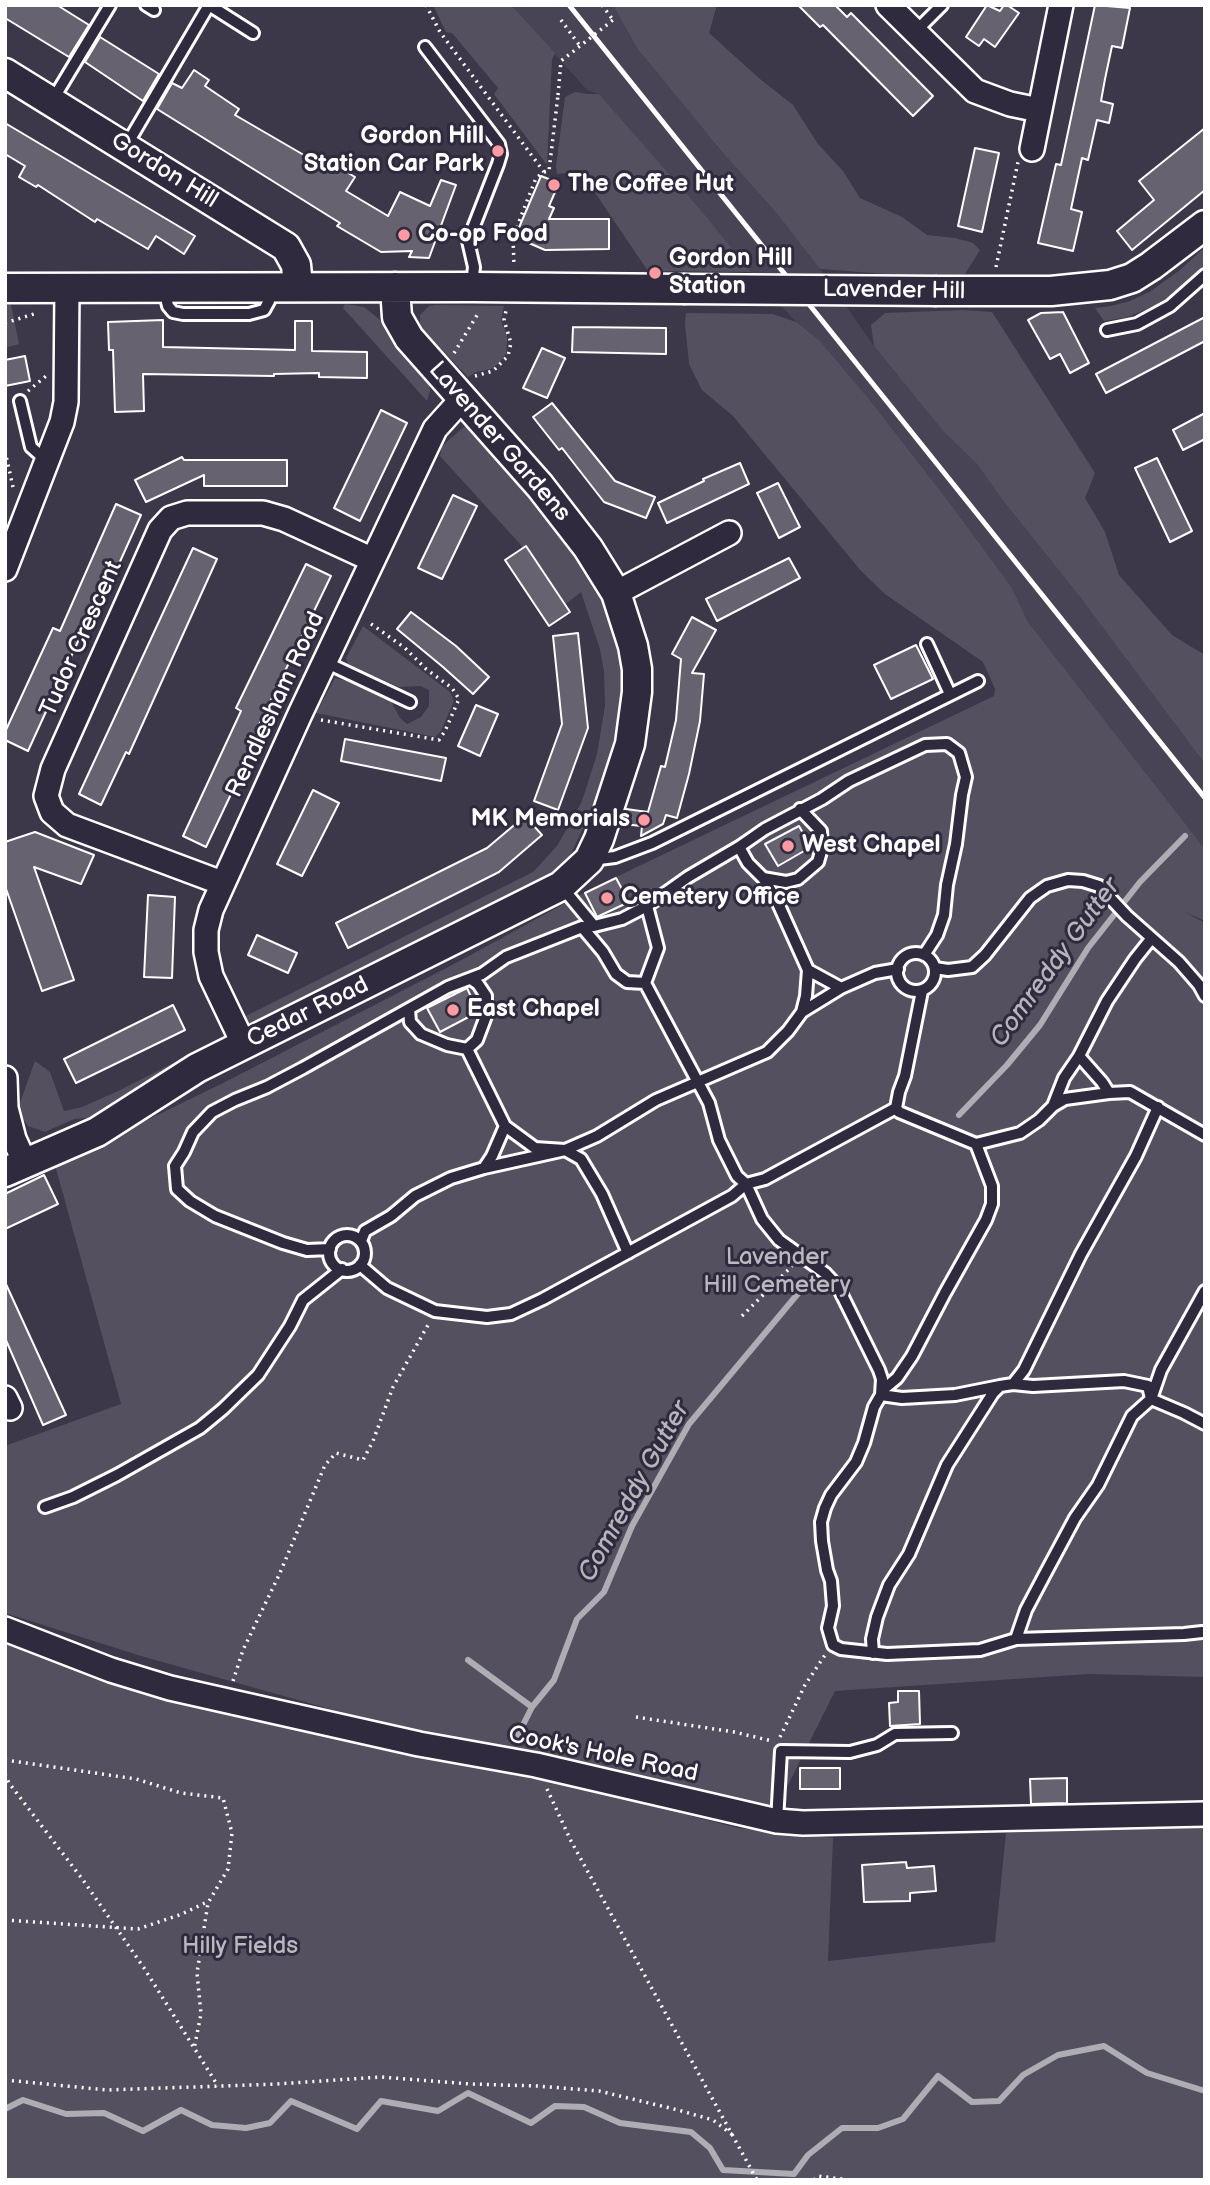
<!DOCTYPE html>
<html>
<head>
<meta charset="utf-8">
<style>
	body { margin:0 }
	#map { position:relative; width:1210px; height:2185px; overflow:hidden; background:#3c3749; font-family:"Balsamiq Sans",sans-serif }
	canvas { display:block }
	.frame { position:absolute; inset:0; border:7px solid #fff; pointer-events:none }
</style>
</head>
<body>
<div id="map">
<canvas width="1210" height="2185"></canvas>
<div class="frame"></div>
</div>
<script>
const ctx = document.querySelector('canvas').getContext('2d');
ctx.lineJoin = 'round';
function paint(path, color) {
  ctx.fillStyle = color;
  ctx.fill(path, 'evenodd');
}
function poly(rows) {
  const path = new Path2D();
  for (const r of rows) {
    if (r.length === 3) {
      path.moveTo(r[0] + r[2], r[1]);
      path.arc(r[0], r[1], r[2], 0, 2 * Math.PI);
      continue;
    }
    path.moveTo(r[0], r[1]);
    for (let i = 2; i < r.length; i += 2) path.lineTo(r[i], r[i + 1]);
  }
  return path;
}
function stroke(path, color, width, dash) {
  ctx.strokeStyle = color;
  ctx.lineWidth = width;
  ctx.lineCap = dash ? 'butt' : 'round';
  ctx.setLineDash(dash || []);
  ctx.stroke(path);
}
function drawText(font, color, halo, rows, align = 'center') {
  ctx.font = font + ' "Balsamiq Sans",sans-serif';
  ctx.lineWidth = 6;
  ctx.setLineDash([]);
  ctx.textBaseline = 'middle';
  ctx.strokeStyle = halo;
  ctx.fillStyle = color;
  for (const [text, x, y, turn = 0] of rows) {
    ctx.save();
    ctx.translate(x, y);
    ctx.rotate((+turn || 0) * Math.PI / 180);
    ctx.textAlign = isNaN(turn) ? turn : align;
    if (halo) ctx.strokeText(text, 0, 0);
    ctx.fillText(text, 0, 0);
    ctx.restore();
  }
}
paint(poly([
	[511,5,613,5,637,48,723,153,774,210,820,269,874,346,943,431,977,464,1001,498,1080,597,1205,764,1205,849,1028,622,1012,588,952,506,869,399,820,341,796,322,751,272,705,215,599,94,587,90]
]), '#494455');
paint(poly([
	[433,5,511,5,555,53,552,59,547,165,494,94,498,88,452,33,446,32],
	[613,5,717,5,709,33,760,79,793,105,818,144,843,171,860,198,902,217,927,235,955,238,973,243,980,250,965,274,925,277,820,269,774,210,723,153,637,48],
	[575,92,587,94,599,94,705,215,751,272,648,271,581,172,557,174,556,166,565,97],
	[1205,247,1205,266,1179,290,1154,306,1128,317,1104,321,1095,308,1111,306,1130,301,1151,291,1180,270],
	[345,304,364,307,385,324,428,376,430,391,427,401,343,308],
	[5,305,11,305,19,344,5,348],
	[436,305,504,306,501,321,507,334,507,343,506,354,499,363,491,369,476,372,468,377,422,329,420,323,420,315,429,306],
	[962,310,992,312,1095,473,1085,498,1105,532,1119,575,1172,635,1205,655,1205,764,1080,597,1001,498,977,464,943,431,874,346,871,325,885,313],
	[686,313,773,314,796,322,820,341,869,399,952,506,1012,588,1028,622,1205,849,1205,921,1183,911,1205,923,1205,1677,1089,1674,835,1691,776,1809,555,1772,141,1656,5,1613,5,1446,121,1404,55,1165,225,1082,456,963,591,889,994,696,995,689,983,662,885,594,861,571,733,416,702,390,689,364,685,324],
	[467,424,475,426,570,542,599,587,614,630,623,666,625,688,621,715,598,796,562,873,257,1024,248,1023,242,1018,533,872,557,846,582,801,597,754,605,706,604,672,600,649,581,592,562,607,520,544,440,456,442,446],
	[363,626,450,692,454,701,441,731,435,737,316,713,335,678,351,682,391,701,400,718,407,724,421,717,429,706,429,690,421,686,399,687,348,664,346,658],
	[223,1038,229,1049,97,1117,74,1119,45,1132,28,1126,17,1111,35,1061,50,1072,64,1111,82,1107,116,1092],
	[5,1634,542,1778,738,1828,833,1838,828,1961,995,1942,1006,1833,1205,1823,1205,2180,5,2180]
]), '#555060');
stroke(poly([
	[959,1115,1007,1065,1040,1025,1088,948,1140,882,1185,836],
	[468,1660,532,1707],
	[516,1739,532,1707,554,1680,577,1619,604,1592,632,1526,689,1424,811,1278],
	[5,2109,23,2100,66,2114,104,2113,143,2131,181,2110,212,2125,246,2128,270,2123,291,2101,357,2129,381,2101,438,2111,468,2093,531,2123,555,2106,584,2107,620,2123,691,2132,710,2148,723,2170,794,2174,808,2155,842,2128,878,2128,903,2119,938,2076,972,2102,999,2101,1023,2075,1058,2055,1104,2046,1147,2073,1205,2091]
]), '#afadb4', 6);
const building = poly([
	[5,5,57,5,89,25,69,57,5,18,5,5],
	[798,5,835,5,847,17,851,13,933,96,913,116,823,25,820,27,798,5],
	[987,5,1000,11,1004,5,1007,5,1019,13,995,47,984,39,979,46,966,37,987,5],
	[1095,5,1130,8,1122,48,1112,46,1105,79,1101,101,1113,104,1109,123,1097,120,1088,160,1082,158,1071,209,1082,212,1073,251,1038,243,1056,164,1061,165,1095,5],
	[100,37,159,74,143,101,85,62,100,37],
	[194,70,209,80,205,86,239,109,235,115,309,158,311,155,333,169,335,165,355,177,346,191,388,216,400,192,430,206,441,180,456,185,429,258,409,257,412,251,381,252,337,226,340,223,157,109,172,83,182,88,194,70],
	[5,123,195,236,184,254,156,236,148,249,97,219,95,222,38,185,36,187,19,177,25,166,5,154,5,123],
	[1205,128,1205,190,1132,250,1117,231,1154,200,1139,181,1205,128],
	[975,148,999,153,982,232,958,226,975,148],
	[541,176,559,183,549,206,554,208,549,219,609,219,609,249,545,250,515,237,541,176],
	[1063,312,1089,363,1070,373,1060,354,1050,359,1028,320,1041,313,1063,312],
	[1205,317,1205,341,1106,393,1096,374,1205,317],
	[163,320,163,347,295,350,295,321,312,321,312,351,367,352,367,378,319,377,319,373,274,374,274,376,143,374,144,411,115,412,113,350,109,350,108,322,163,320],
	[573,327,666,328,666,354,572,352,573,327],
	[542,348,565,358,547,398,523,388,542,348],
	[25,356,30,381,5,386,5,360,25,356],
	[552,403,615,481,655,497,646,518,604,502,562,448,559,450,533,417,552,403],
	[381,410,407,423,360,521,334,508,381,410],
	[1205,413,1205,439,1183,450,1173,430,1205,413],
	[182,457,184,460,287,460,287,486,204,486,204,475,146,502,135,480,182,457],
	[1157,458,1192,531,1170,542,1135,468,1157,458],
	[740,463,749,484,667,523,658,503,704,481,703,479,740,463],
	[778,483,800,527,779,538,757,493,778,483],
	[453,495,477,506,442,579,418,568,453,495],
	[116,504,141,515,91,626,86,624,28,751,5,740,5,732,53,628,60,631,116,504],
	[526,546,570,612,549,626,505,560,526,546],
	[193,548,217,559,129,754,126,752,101,805,79,794,193,548],
	[789,558,800,578,717,621,706,599,789,558],
	[306,564,331,576,255,733,259,735,206,847,183,836,241,711,236,708,306,564],
	[411,612,456,646,489,677,473,694,443,667,397,629,411,612],
	[692,617,716,630,692,673,704,674,700,721,689,774,677,818,666,815,663,824,641,836,642,826,622,824,626,809,648,812,661,766,665,767,676,720,681,659,672,654,692,617],
	[578,633,588,728,558,810,534,801,562,724,553,636,578,633],
	[916,645,933,679,891,699,874,665,916,645],
	[476,705,498,714,480,756,458,746,476,705],
	[345,739,446,758,441,781,341,761,345,739],
	[313,790,339,803,302,876,277,864,313,790],
	[525,816,542,835,499,872,348,948,336,923,487,848,525,816],
	[799,826,811,847,778,866,765,844,799,826],
	[35,832,94,855,81,884,34,867,74,980,42,991,5,886,5,842,35,832],
	[616,878,629,902,597,917,585,893,616,878],
	[148,895,175,897,172,978,144,977,148,895],
	[257,935,297,953,288,973,248,955,257,935],
	[467,988,478,1012,440,1032,427,1008,467,988],
	[173,1005,185,1030,76,1083,64,1059,173,1005],
	[44,1175,58,1204,5,1229,5,1194,44,1175],
	[5,1282,66,1415,43,1425,5,1338,5,1282],
	[898,1691,919,1691,920,1724,890,1726,889,1703,898,1702,898,1691],
	[800,1768,840,1768,840,1789,800,1789,800,1768],
	[1067,1778,1067,1803,1031,1804,1030,1779,1067,1778],
	[906,1862,907,1868,934,1866,936,1891,910,1893,910,1901,864,1902,862,1865,906,1862]
]);
paint(building, '#666270');
stroke(building, '#fff', 2);
const service = poly([
	[146,5,154,10],
	[915,32,942,5],
	[425,47,499,144,501,154,498,164,468,241,474,267,472,285],
	[52,101,110,5],
	[126,146,209,5,253,33],
	[164,289,168,306,173,312,183,314,249,314,264,310,269,301,270,290],
	[1107,330,1137,324,1170,306,1205,275],
	[20,401,31,447,48,462],
	[927,644,950,694],
	[325,662,410,702],
	[739,847,748,863,763,878,786,882,798,879,818,862,822,848,821,831,800,809],
	[591,860,615,857,652,843,978,681],
	[763,878,777,901,808,970,841,988,875,973,898,969],
	[561,886,594,926,622,919,647,906,688,877,739,847,765,829,822,799,849,781,925,745,947,744,959,753,966,777,962,795,956,844,947,885,944,915,937,935,924,955],
	[582,927,603,952,616,974,627,982,645,983,658,948,647,906],
	[1151,939,1135,959,1107,1001,1079,1056,1064,1078,1053,1106,1039,1120,1020,1133,976,1144,992,1186,992,1204,986,1220,945,1293,912,1356,897,1378,885,1388,874,1407,864,1443,856,1462,831,1495,825,1508,821,1522,822,1541,827,1570,831,1581,833,1606,828,1628,833,1645,841,1649,887,1654,980,1650,1016,1639,1184,1634,1202,1632],
	[916,972,19],
	[935,968,948,970,972,967,985,955,1030,898,1047,886,1068,880,1083,881,1099,886,1127,916,1179,962,1199,985,1205,996],
	[645,983,709,1103,719,1140,737,1176,746,1184,762,1219,779,1240,825,1273,838,1287,879,1370,882,1379,881,1395,902,1398,955,1395,1000,1386],
	[922,991,905,1076,899,1092,896,1108,899,1112,976,1144],
	[409,1009,410,1022,421,1034,447,1045,467,1049,477,1040,486,1016,486,996,478,984,471,979],
	[802,1012,806,996,808,970],
	[467,1049,505,1126,535,1148,565,1150,581,1159,602,1194,628,1253],
	[1079,1056,1102,1082,1109,1093,1130,1092,1205,1135],
	[1053,1106,1065,1099,1109,1093],
	[484,1168,492,1156,505,1126],
	[347,1253,18],
	[361,1241,365,1231,391,1216,415,1196,451,1178,484,1168,565,1150,597,1136,656,1100,767,1052,788,1031,802,1012,841,988],
	[330,1249,307,1250,283,1243,215,1216,190,1201,177,1189,175,1166,184,1152,193,1132,212,1112,235,1100,267,1087,303,1068,448,987,482,974,506,957,582,927,594,926],
	[360,1265,387,1288,435,1311,487,1317,511,1314,543,1299,732,1196,746,1184,765,1179,896,1108],
	[1205,1291,1161,1370,1151,1399,1184,1413,1205,1424],
	[1013,1384,1033,1386,1124,1381,1148,1386,1151,1399,1132,1416,1098,1485,1075,1518,1045,1574,1026,1610,1016,1639],
	[45,1507,73,1497,117,1475,200,1428,223,1409,258,1375,290,1326,303,1300,342,1269],
	[873,1653,872,1639,877,1617,889,1585,909,1554,947,1465,993,1393,1000,1386,1013,1384,1024,1370,1081,1254,1136,1156,1158,1107],
	[777,1821,781,1751,850,1752,877,1745,895,1734,952,1733]
]);
const minor = poly([
	[888,5,975,91,1010,104,1039,110],
	[1032,149,1061,5],
	[5,569,62,422,66,402,67,288],
	[616,593,729,533],
	[222,883,67,825,52,812,46,796,53,769,160,530,171,518,187,513,263,513,284,519,373,560],
	[244,1045,211,976,206,952,206,930,211,910,300,714,435,429,462,399],
	[5,1078,6,1108,14,1139,25,1163],
	[5,1398,10,1408],
	[5,1629,111,1670,170,1688,419,1744,536,1765,777,1821,803,1823,1205,1814]
]);
const tertiary = poly([
	[5,73,286,247,296,265,298,287],
	[5,288,472,287,683,289],
	[937,291,1051,291,1110,285,1132,278,1151,266,1205,225],
	[5,1172,97,1132,197,1068,561,886,589,860,599,839,630,744,637,692,637,669,633,646,616,593,588,548,540,486,409,338,397,317,395,287]
]);
stroke(service, '#fff', 16);
stroke(minor, '#fff', 28);
stroke(tertiary, '#fff', 33);
stroke(poly([
	[426,5,440,32,544,172,536,178,513,237,514,265],
	[602,5,613,20],
	[561,20,580,46],
	[544,172,549,171,558,95],
	[996,267,1018,162],
	[5,323,37,313],
	[454,353,479,312],
	[475,376,493,371,508,356,511,343,504,320,506,311],
	[28,391,46,376],
	[5,451,13,487],
	[321,720,439,740,445,731,459,699,452,688,426,669,405,648,367,621],
	[742,1316,792,1266],
	[233,1681,243,1650,280,1573,325,1465,336,1453,363,1460,373,1441,393,1387,428,1325],
	[636,1717,734,1732,772,1741],
	[780,1737,805,1685,825,1655],
	[5,1760,136,1779,181,1793,223,1798,232,1833,228,1869,208,1903,197,1973,201,2014,194,2049],
	[5,1774,9,1783,83,1880,144,1968,218,2086],
	[547,1789,571,1841,757,2180],
	[5,1920,138,1929,182,1914,207,1902],
	[5,2080,107,2090,277,2084,381,2077,470,2084,537,2086,599,2091,678,2110,713,2120,734,2136],
	[814,2180,818,2176,850,2180]
]), '#fff', 3.5, [2, 5]);
stroke(service, '#2f2a3d', 10);
stroke(minor, '#2f2a3d', 23);
stroke(tertiary, '#2f2a3d', 28);
stroke(poly([
	[569,5,1205,798]
]), '#fff', 5);
const tertiaryBridge = poly([
	[683,289,937,291]
]);
stroke(tertiaryBridge, '#fff', 33, []);
stroke(poly([
	[558,95,561,61,613,20]
]), '#fff', 3.5, [2, 5]);
stroke(tertiaryBridge, '#2f2a3d', 28);
for (const [x, y, r, color] of [
	[498,151,7,"#ff9aa2"],
	[554,185,7,"#ff9aa2"],
	[404,235,7,"#ff9aa2"],
	[655,273,7,"#ff9aa2"],
	[644,820,7,"#ff9aa2"],
	[788,846,7,"#ff9aa2"],
	[607,898,7,"#ff9aa2"],
	[453,1010,7,"#ff9aa2"]
]) {
  const dot = new Path2D();
  dot.arc(x, y, r, 0, 2 * Math.PI);
  ctx.fillStyle = color;
  ctx.fill(dot);
  stroke(dot, '#2f2a3d', 2.5);
}
drawText('bold 24px', '#fff', '#2f2a3d', [
	["Gordon Hill",484,137,"right"],
	["Station Car Park",484,165,"right"],
	["The Coffee Hut",568,185],
	["Co-op Food",418,235],
	["Gordon Hill",669,259],
	["Station",669,287],
	["MK Memorials",630,820,"right"],
	["West Chapel",802,846],
	["Cemetery Office",621,898],
	["East Chapel",467,1010]
], 'left');
drawText('24px', '#fff', '#2f2a3d', [
	["Gordon Hill",164,171,32],
	["Lavender Hill",894,291,1],
	["Lavender Gardens",499,442,49],
	["Tudor Crescent",82,639,-66],
	["Rendlesham Road",276,705,-65],
	["Cedar Road",308,1013,-26],
	["Cook's Hole Road",603,1755,12]
]);
drawText('24px', '#bbb9bf', '#2f2a3d', [
	["Lavender",777,1258],
	["Hill Cemetery",777,1286],
	["Hilly Fields",240,1947]
]);
drawText('italic 26px', '#b5b4ba', '#2f2a3d', [
	["Comreddy Gutter",1056,963,-54],
	["Comreddy Gutter",635,1492,-61]
]);
</script>
</body>
</html>
